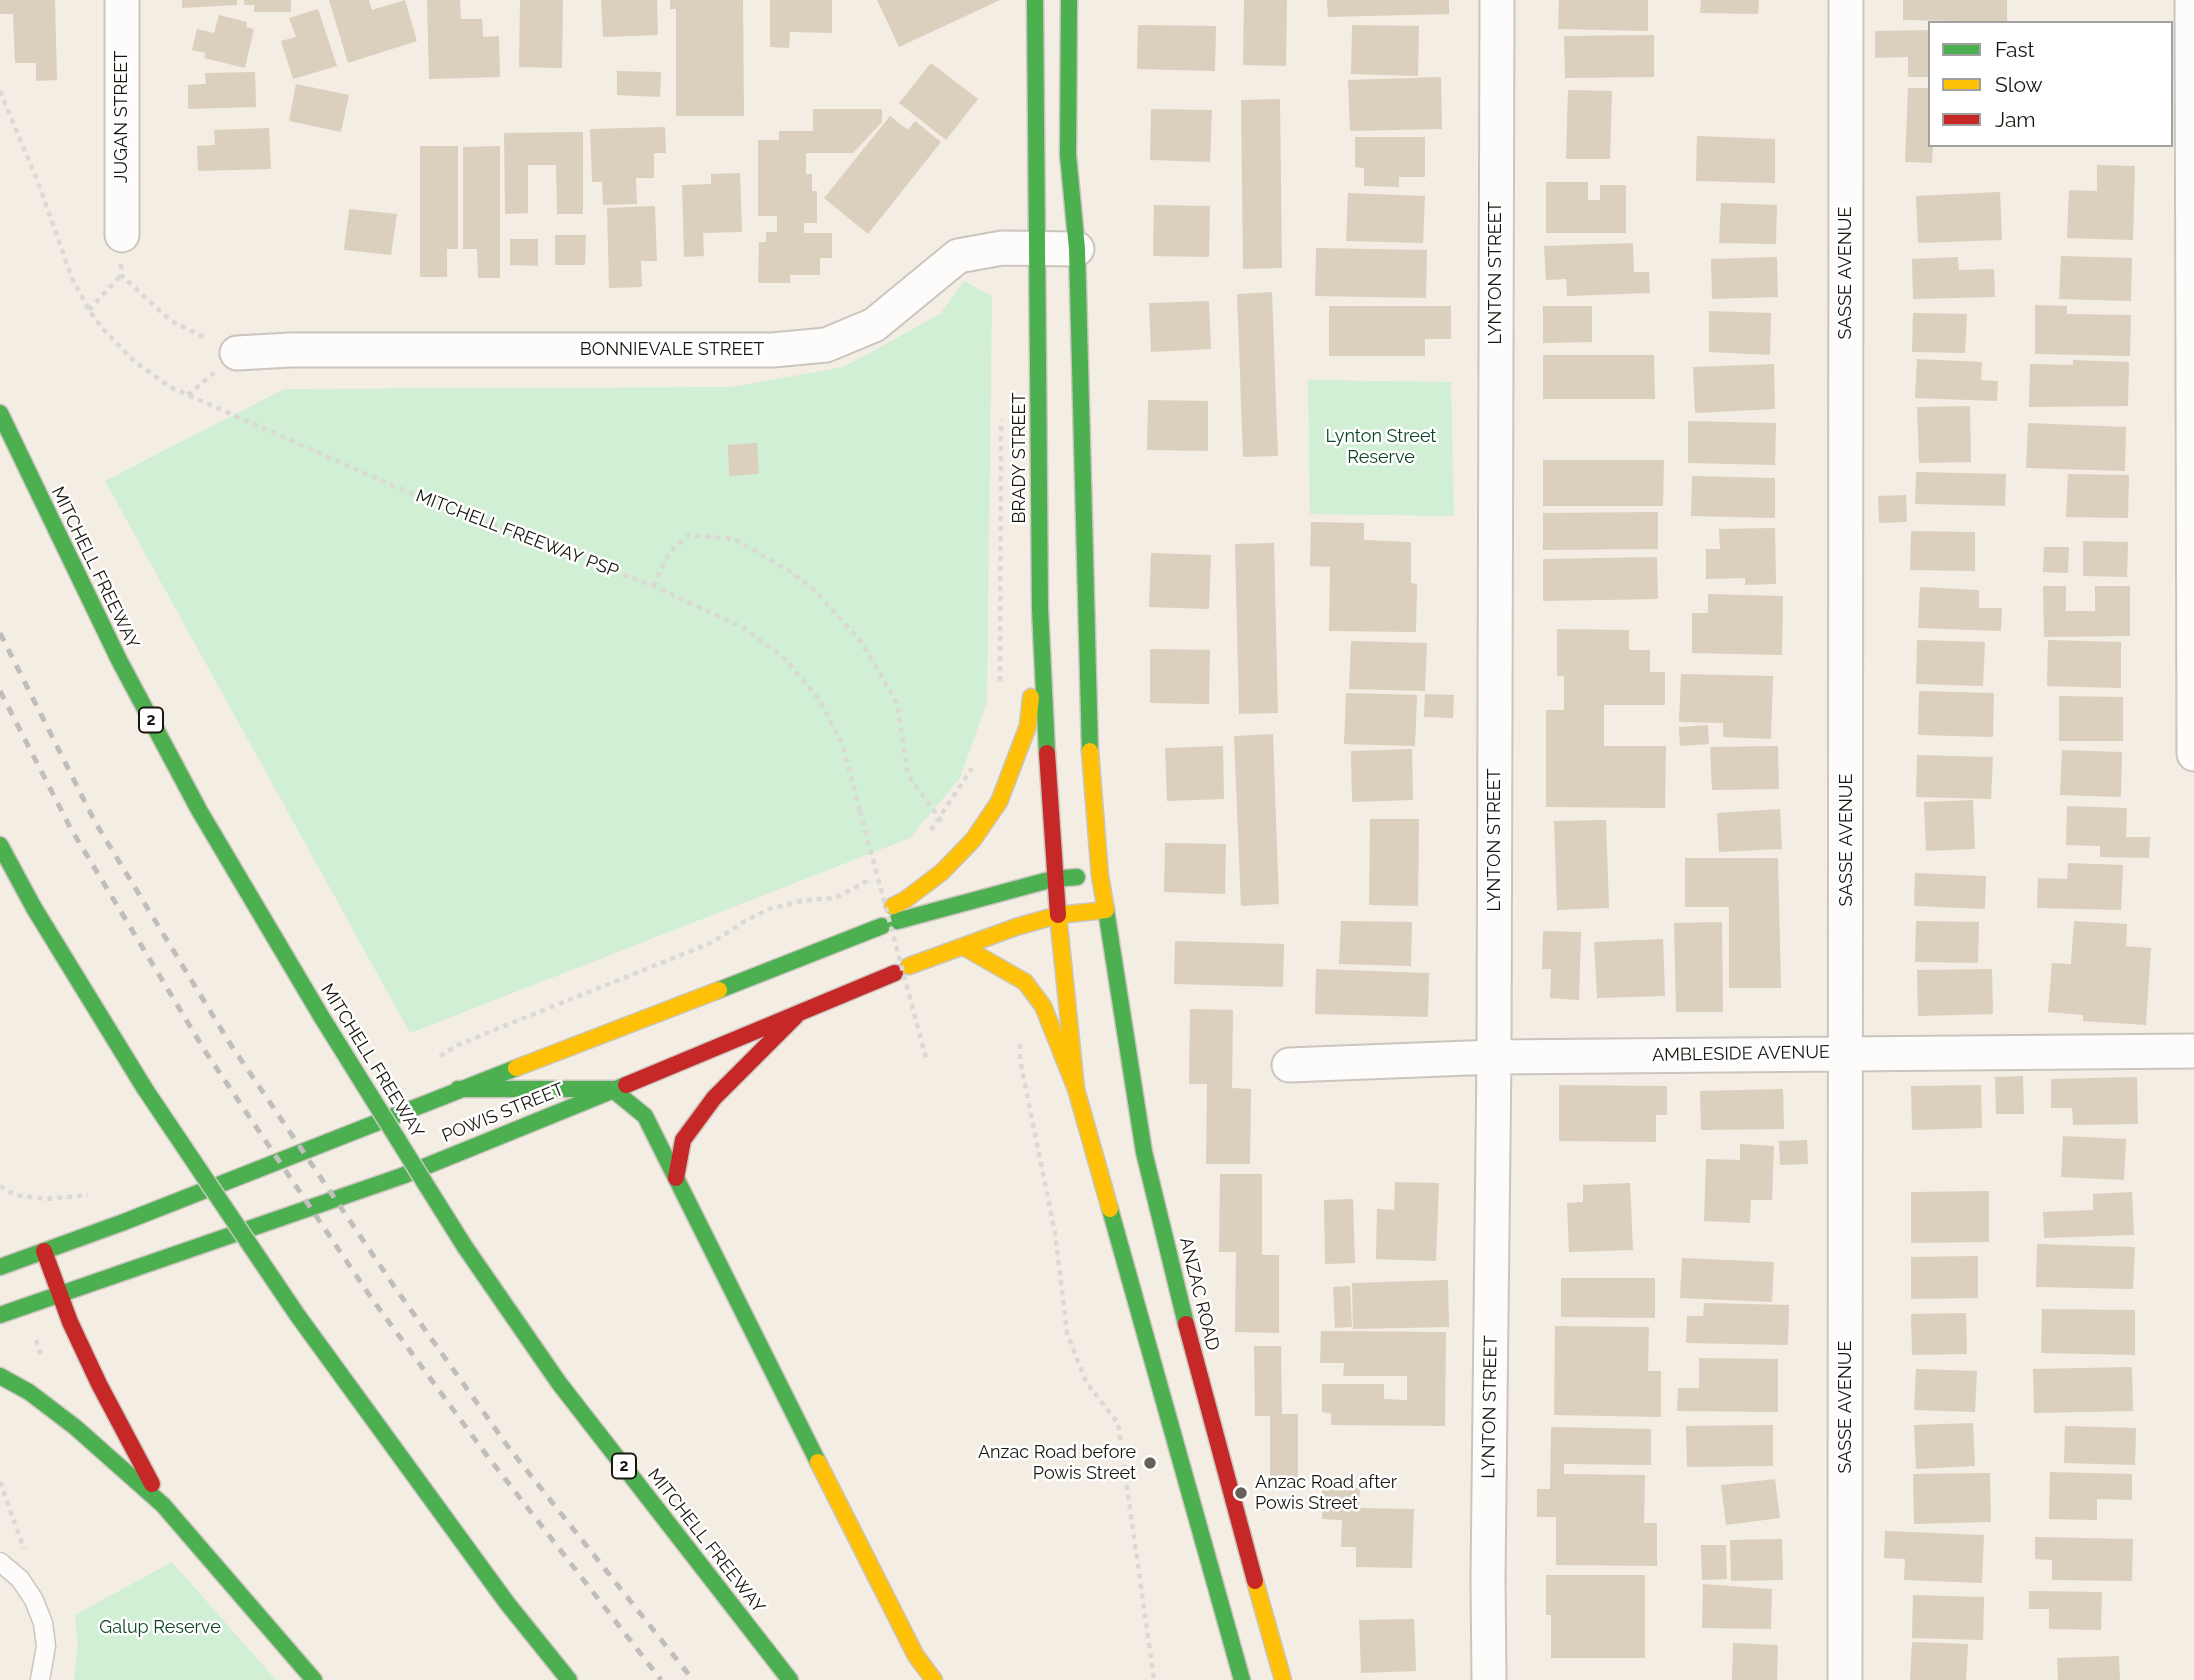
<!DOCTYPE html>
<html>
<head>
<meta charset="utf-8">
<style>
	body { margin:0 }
	#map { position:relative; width:2194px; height:1680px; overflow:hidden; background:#f3ede3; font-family:Raleway,sans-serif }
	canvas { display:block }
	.legend { position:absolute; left:1928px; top:21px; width:245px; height:126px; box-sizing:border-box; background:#fff; border:2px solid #a3a19f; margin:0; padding:9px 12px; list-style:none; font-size:21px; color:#19150f }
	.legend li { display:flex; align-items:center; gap:14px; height:35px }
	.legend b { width:35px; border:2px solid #a3a19f }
</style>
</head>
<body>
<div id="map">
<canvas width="2194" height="1680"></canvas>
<ul class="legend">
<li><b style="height:9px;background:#4caf50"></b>Fast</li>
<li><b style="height:9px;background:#ffc107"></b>Slow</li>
<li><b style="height:9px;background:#c62828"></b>Jam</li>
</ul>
</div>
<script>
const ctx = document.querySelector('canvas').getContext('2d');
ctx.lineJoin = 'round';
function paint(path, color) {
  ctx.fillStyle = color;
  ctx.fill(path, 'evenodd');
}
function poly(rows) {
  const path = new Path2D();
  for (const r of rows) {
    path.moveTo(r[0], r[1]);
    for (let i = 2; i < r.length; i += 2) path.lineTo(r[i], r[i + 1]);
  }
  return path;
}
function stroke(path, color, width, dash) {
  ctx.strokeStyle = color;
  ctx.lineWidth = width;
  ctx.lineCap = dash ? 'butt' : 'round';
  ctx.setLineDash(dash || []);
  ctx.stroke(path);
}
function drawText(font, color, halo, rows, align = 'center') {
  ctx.font = font + ' Raleway,sans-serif';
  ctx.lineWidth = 5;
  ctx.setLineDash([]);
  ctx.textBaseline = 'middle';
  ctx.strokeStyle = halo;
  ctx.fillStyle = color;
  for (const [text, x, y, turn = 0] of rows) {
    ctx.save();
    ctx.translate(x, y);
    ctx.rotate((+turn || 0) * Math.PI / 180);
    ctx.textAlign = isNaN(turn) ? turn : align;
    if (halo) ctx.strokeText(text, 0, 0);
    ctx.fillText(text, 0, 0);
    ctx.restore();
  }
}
paint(poly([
	[964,281,992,296,987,702,960,778,910,838,410,1033,105,481,284,389,731,387,844,367,940,314],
	[1308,380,1451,382,1454,516,1310,514],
	[172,1562,223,1620,276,1680,74,1680,78,1645,75,1615]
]), '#d0efd4');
paint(poly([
	[0,0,55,0,57,80,36,81,36,63,15,63,13,14,0,14],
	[182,0,237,0,237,5,182,8],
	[244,0,291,0,291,12,254,12,254,5,244,5],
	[329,0,369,0,372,10,405,0,417,41,348,63],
	[427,0,460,0,461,19,482,19,483,37,499,36,500,77,429,79],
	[520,0,563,0,562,68,519,67],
	[601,0,657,0,658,35,603,37],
	[670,0,743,0,744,116,676,116,676,9,670,9],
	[770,0,832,0,832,33,790,32,789,48,770,47],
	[877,0,1000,0,899,47],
	[1244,0,1287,0,1286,66,1243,65],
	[1327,0,1449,0,1449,14,1328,17],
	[1559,0,1648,0,1648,31,1558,29],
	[1701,0,1759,0,1758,14,1700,13],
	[1903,0,2007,0,2007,22,1903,20],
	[318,9,337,66,293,79,281,41,296,37,289,18],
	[219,15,247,22,246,27,254,29,245,68,204,58,205,53,192,50,197,29,214,33],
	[1138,25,1216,26,1215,71,1137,69],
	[1352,25,1419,26,1418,76,1351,74],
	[1930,30,1930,77,1908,77,1908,57,1875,58,1875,31],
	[1654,35,1654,77,1565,78,1564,36],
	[931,63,978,99,946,140,899,103],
	[617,71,661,72,660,97,617,95],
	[255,72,256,107,188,109,188,85,206,84,205,73],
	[1441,77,1442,129,1350,131,1348,80],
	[296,84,349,95,341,132,289,121],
	[1908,88,1930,88,1930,145,1933,145,1932,163,1905,162],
	[1568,90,1612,91,1610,159,1566,159],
	[1280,99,1282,268,1243,269,1241,100],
	[813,109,882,109,882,122,853,153,806,153,806,174,812,174,812,191,817,191,817,223,804,223,804,233,832,233,832,258,820,258,820,275,790,275,790,283,758,283,759,242,766,242,766,232,777,232,777,216,758,216,758,140,779,140,779,131,813,131],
	[1151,109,1212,110,1210,162,1150,160],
	[890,116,908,130,915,121,941,142,868,234,824,198],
	[665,127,666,153,654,153,654,178,636,178,637,204,603,205,602,182,592,182,590,129],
	[269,128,271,169,198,171,197,146,215,145,214,130],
	[583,132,583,214,557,214,556,165,528,165,528,213,505,214,504,133],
	[1697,136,1775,139,1775,183,1696,181],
	[1355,137,1425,137,1425,177,1399,177,1399,187,1364,186,1364,168,1355,167],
	[420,146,458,146,458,249,447,249,447,277,420,277],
	[500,146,500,278,478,278,477,249,463,249,463,147],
	[2097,165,2135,166,2133,240,2067,238,2069,190,2097,191],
	[740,173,742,232,703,233,704,256,684,257,682,185,711,184,711,174],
	[1546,182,1588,182,1588,200,1600,200,1600,185,1626,185,1626,233,1546,233],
	[2000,192,2002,240,1918,243,1916,196],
	[1348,193,1425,196,1423,243,1346,241],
	[1721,203,1777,205,1776,244,1719,243],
	[1154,205,1210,206,1209,257,1153,256],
	[655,206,657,261,641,261,642,287,609,288,607,208],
	[349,209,397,214,391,255,344,250],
	[555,235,586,235,585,265,555,265],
	[510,239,538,239,538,266,510,265],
	[1633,243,1634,272,1649,272,1650,293,1567,296,1566,279,1546,280,1544,246],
	[1316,248,1427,250,1426,298,1315,296],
	[2061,256,2132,258,2131,301,2059,299],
	[1777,257,1778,297,1712,299,1711,259],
	[1958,257,1959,270,1994,269,1995,297,1913,299,1912,259],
	[1272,292,1278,456,1243,457,1237,294],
	[1209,301,1211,349,1151,352,1149,303],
	[2035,305,2067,306,2067,314,2131,315,2130,356,2035,354],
	[1329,306,1451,306,1451,339,1425,339,1425,356,1329,356],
	[1543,306,1592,306,1592,342,1543,343],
	[1709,311,1771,313,1770,355,1709,352],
	[1913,313,1967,314,1965,353,1912,352],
	[1543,355,1654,355,1655,399,1543,399],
	[1917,359,1982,362,1981,380,1998,381,1997,401,1915,398],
	[2073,360,2129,362,2128,406,2029,407,2030,364,2073,365],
	[1774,364,1775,409,1695,413,1693,367],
	[1148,400,1208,401,1208,451,1147,450],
	[1970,406,1971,462,1919,463,1917,407],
	[1688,421,1776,423,1775,465,1688,463],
	[2028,423,2126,427,2125,471,2026,468],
	[757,443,759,474,729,476,728,445],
	[1543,460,1664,460,1663,506,1543,506],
	[1916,472,2006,474,2005,506,1915,504],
	[2068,474,2129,475,2128,518,2066,517],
	[1692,476,1775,478,1775,518,1691,516],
	[1906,495,1907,522,1879,523,1878,496],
	[1658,512,1658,549,1543,550,1543,513],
	[1311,522,1364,523,1364,540,1411,542,1411,583,1417,584,1416,632,1329,631,1330,567,1310,566],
	[1775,528,1776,584,1745,585,1745,578,1706,579,1706,549,1720,549,1719,529],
	[1911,531,1975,532,1975,571,1910,570],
	[2083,541,2128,542,2127,577,2083,576],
	[1274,543,1278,713,1239,714,1235,544],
	[2044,547,2069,547,2068,573,2043,572],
	[1151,553,1211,555,1209,609,1149,607],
	[1657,557,1658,599,1543,601,1543,559],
	[2043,586,2066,586,2066,611,2095,611,2095,586,2130,586,2130,636,2044,637],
	[1920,587,1979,590,1979,608,2002,608,2001,631,1918,628],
	[1708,594,1783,596,1782,655,1692,653,1692,613,1708,613],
	[1557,629,1629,630,1629,650,1650,650,1650,672,1665,672,1665,705,1604,705,1604,746,1666,746,1665,808,1546,807,1546,710,1564,710,1564,676,1557,676],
	[1917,640,1985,642,1983,686,1916,684],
	[2048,640,2121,642,2121,688,2047,686],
	[1351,641,1427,643,1425,691,1349,689],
	[1150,649,1210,650,1209,704,1150,703],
	[1681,674,1773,676,1771,739,1723,737,1723,723,1679,722],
	[1919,691,1994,693,1993,737,1918,735],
	[1346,693,1417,695,1415,746,1344,744],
	[1425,694,1454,695,1453,718,1424,717],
	[2059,696,2123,697,2123,741,2059,741],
	[1708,725,1709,744,1680,746,1679,727],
	[1273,734,1279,904,1241,906,1234,736],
	[1223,746,1224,799,1167,801,1165,748],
	[1778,746,1779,789,1712,790,1710,747],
	[1412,749,1413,800,1352,802,1351,751],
	[2062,750,2122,752,2121,797,2060,795],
	[1917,755,1993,757,1991,799,1916,797],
	[1973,800,1975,849,1926,851,1924,802],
	[2067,806,2127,808,2126,837,2150,837,2149,858,2100,857,2100,846,2066,845],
	[1780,809,1782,849,1719,852,1717,813],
	[1370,819,1419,819,1418,906,1369,905],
	[1606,820,1609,908,1557,910,1554,821],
	[1165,843,1226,844,1225,894,1164,892],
	[1685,858,1778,858,1781,988,1729,988,1729,907,1685,907],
	[2068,863,2123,865,2121,910,2037,908,2038,878,2067,879],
	[1915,873,1986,876,1985,909,1914,906],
	[1341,921,1412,922,1411,966,1339,964],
	[1916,921,1979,922,1978,963,1915,962],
	[2074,921,2127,924,2126,946,2151,948,2146,1025,2083,1021,2083,1015,2048,1012,2052,963,2071,964],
	[1722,922,1723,1012,1676,1012,1674,923],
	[1543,931,1581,932,1579,1000,1550,998,1551,969,1542,969],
	[1663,939,1665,996,1597,998,1594,942],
	[1175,941,1284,944,1283,987,1174,984],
	[1316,969,1429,973,1428,1017,1315,1014],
	[1992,969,1993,1014,1918,1016,1917,970],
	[1190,1009,1233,1010,1232,1088,1251,1089,1250,1164,1206,1164,1207,1084,1189,1084],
	[2023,1076,2024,1114,1996,1114,1995,1077],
	[2137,1077,2138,1124,2073,1125,2072,1108,2051,1108,2051,1079],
	[1559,1085,1667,1086,1667,1115,1656,1115,1656,1142,1559,1141],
	[1981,1085,1982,1128,1912,1130,1911,1086],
	[1783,1089,1784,1129,1701,1130,1700,1091],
	[2063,1136,2126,1139,2124,1180,2061,1177],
	[1807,1140,1808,1164,1780,1165,1779,1141],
	[1740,1144,1774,1146,1772,1200,1751,1200,1750,1223,1704,1221,1706,1159,1740,1160],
	[1220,1174,1262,1174,1262,1255,1279,1255,1279,1333,1235,1332,1236,1252,1219,1252],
	[1395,1182,1439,1183,1436,1261,1376,1259,1377,1209,1394,1210],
	[1630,1183,1633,1250,1569,1252,1567,1203,1583,1202,1583,1185],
	[1989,1191,1989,1242,1911,1243,1911,1192],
	[2132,1192,2134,1235,2044,1238,2043,1212,2093,1210,2093,1194],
	[1353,1199,1355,1263,1325,1264,1324,1200],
	[2037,1244,2135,1247,2133,1289,2036,1287],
	[1978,1256,1978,1298,1911,1299,1911,1257],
	[1682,1258,1774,1262,1772,1302,1680,1298],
	[1561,1278,1655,1278,1655,1318,1561,1317],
	[1448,1280,1449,1327,1353,1329,1352,1283],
	[1350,1286,1352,1327,1335,1328,1333,1287],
	[1704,1303,1789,1305,1788,1345,1686,1343,1687,1316,1703,1316],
	[2042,1309,2135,1310,2135,1355,2041,1353],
	[1966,1313,1967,1354,1912,1355,1911,1314],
	[1555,1326,1649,1327,1648,1371,1661,1371,1661,1417,1554,1415],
	[1321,1331,1446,1332,1445,1426,1331,1425,1331,1413,1322,1412,1322,1384,1384,1384,1384,1399,1407,1400,1407,1376,1343,1376,1344,1363,1320,1363],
	[1254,1346,1281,1346,1282,1414,1298,1414,1298,1488,1270,1488,1270,1416,1255,1416],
	[1699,1358,1778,1359,1778,1412,1677,1411,1678,1388,1699,1388],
	[2132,1367,2133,1411,2034,1413,2033,1369],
	[1916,1369,1977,1371,1975,1412,1914,1410],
	[1973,1423,1975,1466,1916,1469,1914,1425],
	[1773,1425,1773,1466,1687,1467,1686,1426],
	[2065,1426,2136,1428,2135,1465,2064,1463],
	[1551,1427,1651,1429,1651,1465,1564,1464,1564,1474,1645,1475,1644,1523,1657,1523,1657,1566,1556,1565,1556,1517,1537,1517,1537,1489,1550,1489],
	[2050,1472,2132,1474,2132,1500,2097,1499,2097,1520,2049,1519],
	[1990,1473,1991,1522,1914,1524,1913,1474],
	[1775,1479,1780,1518,1726,1525,1721,1485],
	[1322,1487,1360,1488,1359,1508,1414,1509,1412,1568,1356,1567,1356,1547,1341,1547,1342,1520,1322,1519],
	[1885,1531,1984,1535,1982,1583,1904,1580,1905,1559,1884,1558],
	[2035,1537,2133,1539,2132,1581,2052,1580,2052,1560,2035,1559],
	[1782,1539,1783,1580,1731,1581,1730,1540],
	[1701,1545,1726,1545,1727,1579,1702,1580],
	[1546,1575,1645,1575,1645,1658,1551,1658,1551,1615,1546,1615],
	[1703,1584,1772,1589,1771,1629,1702,1628],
	[2029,1591,2102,1592,2101,1630,2049,1629,2049,1609,2029,1609],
	[1913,1595,1984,1597,1983,1640,1912,1638],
	[1414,1619,1416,1671,1361,1673,1359,1620],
	[1912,1642,1968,1644,1966,1680,1910,1680],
	[1733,1643,1778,1645,1777,1680,1732,1680],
	[2119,1656,2120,1680,2058,1680,2057,1658]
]), '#dbcfbe');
const lane = poly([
	[0,1562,20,1579,34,1600,43,1623,46,1646,40,1680]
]);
const street = poly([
	[122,0,122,235],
	[2192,0,2194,754],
	[237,353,290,350,773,350,826,345,874,325,958,256,1002,248,1077,249],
	[1289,1065,1494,1057,2194,1051],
	[1489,1680,1488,1578,1494,1057,1497,0],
	[1845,1680,1846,0]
]);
const fast = poly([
	[1035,0,1040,609,1047,753],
	[1069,0,1068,155,1077,249,1090,751],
	[0,413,119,660,199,810,321,1016],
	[0,845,34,908,145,1089],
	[1106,910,1144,1152,1186,1324],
	[897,921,1053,879,1077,877],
	[719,990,882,926],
	[458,1089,612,1089,645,1116,818,1462],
	[423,1180,465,1247,559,1383,790,1680],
	[1110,1209,1242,1680],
	[250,1245,298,1316,507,1603,569,1680],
	[0,1267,124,1222,516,1068],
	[0,1315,402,1176,626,1085],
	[0,1376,29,1392,75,1427,163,1505,314,1680]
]);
const slow = poly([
	[893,906,905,900,942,872,973,840,999,802,1028,726,1031,697],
	[1058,915,1076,1089,1110,1209],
	[964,947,1025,982,1043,1006,1076,1089],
	[909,966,1016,927,1058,915,1106,910,1100,876,1090,751],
	[516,1068,719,990],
	[818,1462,916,1656,934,1680],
	[1255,1581,1283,1680]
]);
const jam = poly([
	[1047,753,1058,915],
	[626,1085,895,973],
	[676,1178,683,1140,714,1098,796,1016],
	[44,1251,70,1322,99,1384,152,1484],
	[1186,1324,1255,1581]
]);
stroke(lane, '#cac5be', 21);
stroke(street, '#cac5be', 37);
stroke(fast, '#cac5be', 19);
stroke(slow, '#cac5be', 19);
stroke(jam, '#cac5be', 19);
stroke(poly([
	[0,91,37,180,72,278,89,310,102,328,134,361,170,387,396,487,653,586,744,628,785,659,818,698,842,743,860,811],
	[121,264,121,275,171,321,208,339],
	[89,310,121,275],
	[188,395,214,373],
	[653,586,669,553,689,535,734,539,791,572,812,588,860,640,897,703,908,775,942,822],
	[1000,681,1001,420],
	[931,830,972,768],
	[1020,1044,1020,1060,1055,1233,1067,1333,1086,1382,1118,1423,1154,1680],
	[440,1056,458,1045,494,1030,711,943,745,921,769,909,805,900,835,898,869,880],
	[0,1186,15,1195,47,1199,88,1195],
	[36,1340,42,1358],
	[0,1482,24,1549]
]), '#dad9d6', 4.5, [5, 5]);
stroke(lane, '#fdfcfb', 18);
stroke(street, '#fdfcfb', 33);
stroke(fast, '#4caf50', 16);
stroke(slow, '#ffc107', 16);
stroke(jam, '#c62828', 16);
stroke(poly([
	[0,633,95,822,229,1042,396,1289,509,1448,693,1680],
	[0,691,71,829,205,1051,372,1299,482,1449,661,1680]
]), '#c0bebc', 5, [9, 9]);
const fastBridge = poly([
	[321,1016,423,1180],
	[145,1089,250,1245]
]);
stroke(fastBridge, '#cdcac5', 19, []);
stroke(poly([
	[860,811,926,1058]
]), '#dad9d6', 4.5, [5, 5]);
stroke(fastBridge, '#4caf50', 16);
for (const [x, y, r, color] of [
	[1150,1463,7,"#656159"],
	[1241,1493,7,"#656159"]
]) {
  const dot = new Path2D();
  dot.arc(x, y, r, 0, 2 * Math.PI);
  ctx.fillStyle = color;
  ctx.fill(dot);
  stroke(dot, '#fff', 2.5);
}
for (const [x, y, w] of [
	[151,720,24],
	[624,1466,24]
]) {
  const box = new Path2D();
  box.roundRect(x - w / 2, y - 12.5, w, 25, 5);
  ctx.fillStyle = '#fff';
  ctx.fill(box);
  stroke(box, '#19150f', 2);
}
drawText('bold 16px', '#19150f', null, [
	["2",151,720],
	["2",624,1466]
]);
drawText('18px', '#19150f', '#fff', [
	["JUGAN STREET",122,117,-90],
	["LYNTON STREET",1496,273,-90],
	["SASSE AVENUE",1846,273,-90],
	["BONNIEVALE STREET",672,350],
	["BRADY STREET",1020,458,-90],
	["MITCHELL FREEWAY PSP",517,534,21],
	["MITCHELL FREEWAY",95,568,64],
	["LYNTON STREET",1495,840,-90],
	["SASSE AVENUE",1847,840,-90],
	["AMBLESIDE AVENUE",1741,1054,-1],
	["MITCHELL FREEWAY",372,1061,58],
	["POWIS STREET",503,1113,-22],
	["ANZAC ROAD",1199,1294,76],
	["LYNTON STREET",1490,1407,-89],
	["SASSE AVENUE",1846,1407,-90],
	["MITCHELL FREEWAY",706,1541,52]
]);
drawText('18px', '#0b4426', '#fff', [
	["Lynton Street",1381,437],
	["Reserve",1381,458],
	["Galup Reserve",160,1628]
]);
drawText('18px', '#19150f', '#fff', [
	["Anzac Road before",1136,1453],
	["Powis Street",1136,1474],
	["Anzac Road after",1255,1483,"left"],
	["Powis Street",1255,1504,"left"]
], 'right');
</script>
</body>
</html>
